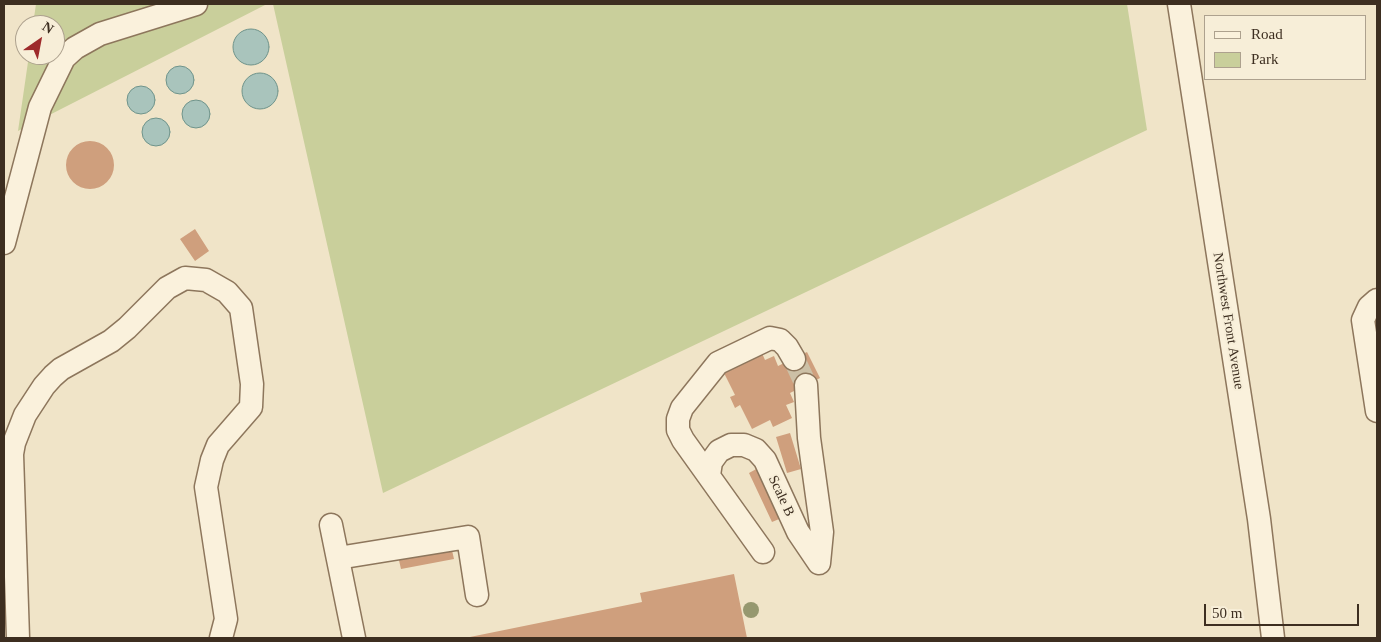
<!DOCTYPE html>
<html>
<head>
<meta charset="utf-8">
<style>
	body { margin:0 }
	#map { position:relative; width:1381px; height:642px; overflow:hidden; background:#f0e4c8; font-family:"Times New Roman",serif }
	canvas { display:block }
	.frame { position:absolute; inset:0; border:5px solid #3d2e20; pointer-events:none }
	.legend { position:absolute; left:1204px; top:15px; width:162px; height:65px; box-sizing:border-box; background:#f7eed8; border:1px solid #ada18e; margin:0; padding:6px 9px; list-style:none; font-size:15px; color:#3d2e20 }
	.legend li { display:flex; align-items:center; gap:10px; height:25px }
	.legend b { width:25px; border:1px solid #ada18e }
	.north { position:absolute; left:15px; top:15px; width:50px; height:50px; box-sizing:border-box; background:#f7eed8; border:1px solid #ada18e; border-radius:50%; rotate:33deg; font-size:14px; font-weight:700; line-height:20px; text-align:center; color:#3d2e20 }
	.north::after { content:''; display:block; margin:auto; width:18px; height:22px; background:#9e2a2b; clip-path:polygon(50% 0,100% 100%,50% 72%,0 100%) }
	.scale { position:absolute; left:1204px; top:604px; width:155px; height:22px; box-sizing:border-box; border:2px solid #3d2e20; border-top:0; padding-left:6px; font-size:15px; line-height:18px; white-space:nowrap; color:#3d2e20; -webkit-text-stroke:4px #f7eed8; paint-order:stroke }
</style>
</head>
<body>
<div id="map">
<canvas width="1381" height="642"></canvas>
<div class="frame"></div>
<ul class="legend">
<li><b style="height:6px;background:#faf1dc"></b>Road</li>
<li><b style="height:14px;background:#c9cf9b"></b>Park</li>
</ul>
<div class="north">N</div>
<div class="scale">50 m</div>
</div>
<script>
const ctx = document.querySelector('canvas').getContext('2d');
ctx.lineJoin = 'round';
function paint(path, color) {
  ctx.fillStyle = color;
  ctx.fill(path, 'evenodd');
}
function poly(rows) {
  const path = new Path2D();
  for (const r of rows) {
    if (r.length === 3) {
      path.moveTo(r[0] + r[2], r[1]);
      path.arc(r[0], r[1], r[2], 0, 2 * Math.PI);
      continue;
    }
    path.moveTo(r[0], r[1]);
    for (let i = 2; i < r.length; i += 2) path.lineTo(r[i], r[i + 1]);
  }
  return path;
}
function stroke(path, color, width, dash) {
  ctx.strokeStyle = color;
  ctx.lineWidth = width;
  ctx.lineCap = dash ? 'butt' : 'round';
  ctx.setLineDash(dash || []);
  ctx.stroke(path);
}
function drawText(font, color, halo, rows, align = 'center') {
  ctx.font = font + ' "Times New Roman",serif';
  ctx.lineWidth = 4;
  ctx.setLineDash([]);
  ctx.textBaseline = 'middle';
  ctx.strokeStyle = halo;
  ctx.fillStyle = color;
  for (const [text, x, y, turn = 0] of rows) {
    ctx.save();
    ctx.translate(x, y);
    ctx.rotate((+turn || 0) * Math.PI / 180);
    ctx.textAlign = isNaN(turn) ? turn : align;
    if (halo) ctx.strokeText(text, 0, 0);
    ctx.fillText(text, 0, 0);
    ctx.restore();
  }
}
paint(poly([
	[36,4,267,4,18,131,29,55,55,55,55,25,33,25],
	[273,4,1127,4,1147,130,383,493]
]), '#c9cf9b');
const water = poly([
	[251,47,18],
	[180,80,14],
	[260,91,18],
	[141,100,14],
	[196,114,14],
	[156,132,14]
]);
paint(water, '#a9c4bc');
stroke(water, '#6f938a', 1);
paint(poly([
	[90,165,24],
	[195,229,209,251,195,261,180,239],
	[761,351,765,360,774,356,778,366,807,352,820,378,790,393,794,402,786,405,792,418,773,427,770,420,752,429,740,405,735,408,730,397,735,395,724,373,744,363,742,360],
	[790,433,801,469,787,473,776,437],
	[760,467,784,517,772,522,749,473],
	[451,546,454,559,401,569,398,556],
	[734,574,747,638,465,638,642,602,640,593]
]), '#cf9f7d');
stroke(poly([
	[794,359,806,385]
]), '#ccc0a6', 22, [22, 11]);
const minor = poly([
	[1179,4,1259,519,1273,638],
	[4,243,40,107,64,58,75,48,100,34,196,4],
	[1377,300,1369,307,1363,320,1377,411],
	[806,385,809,438,822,532,819,563],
	[709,475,711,462,719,451,731,445,744,445,756,450,765,460,798,532,819,563],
	[331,525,354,638],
	[763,552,683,440,678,430,678,419,682,408,718,363,770,338,780,340,787,347,794,359],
	[338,558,468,537,477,595],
	[18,638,12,454,14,443,25,415,44,386,53,376,61,369,111,341,127,328,167,288,185,278,206,280,227,292,241,308,252,384,251,407,218,445,212,460,206,487,226,619,221,638]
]);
stroke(minor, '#8d765c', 25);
stroke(minor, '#faf1dc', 22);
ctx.fillStyle = '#96986f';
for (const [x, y] of [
	[751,610]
]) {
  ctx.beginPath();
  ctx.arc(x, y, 8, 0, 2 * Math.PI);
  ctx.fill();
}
drawText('14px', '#3d2e20', '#f7eed8', [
	["Northwest Front Avenue",1228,321,81],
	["Scale B",781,496,65]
]);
</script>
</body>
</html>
